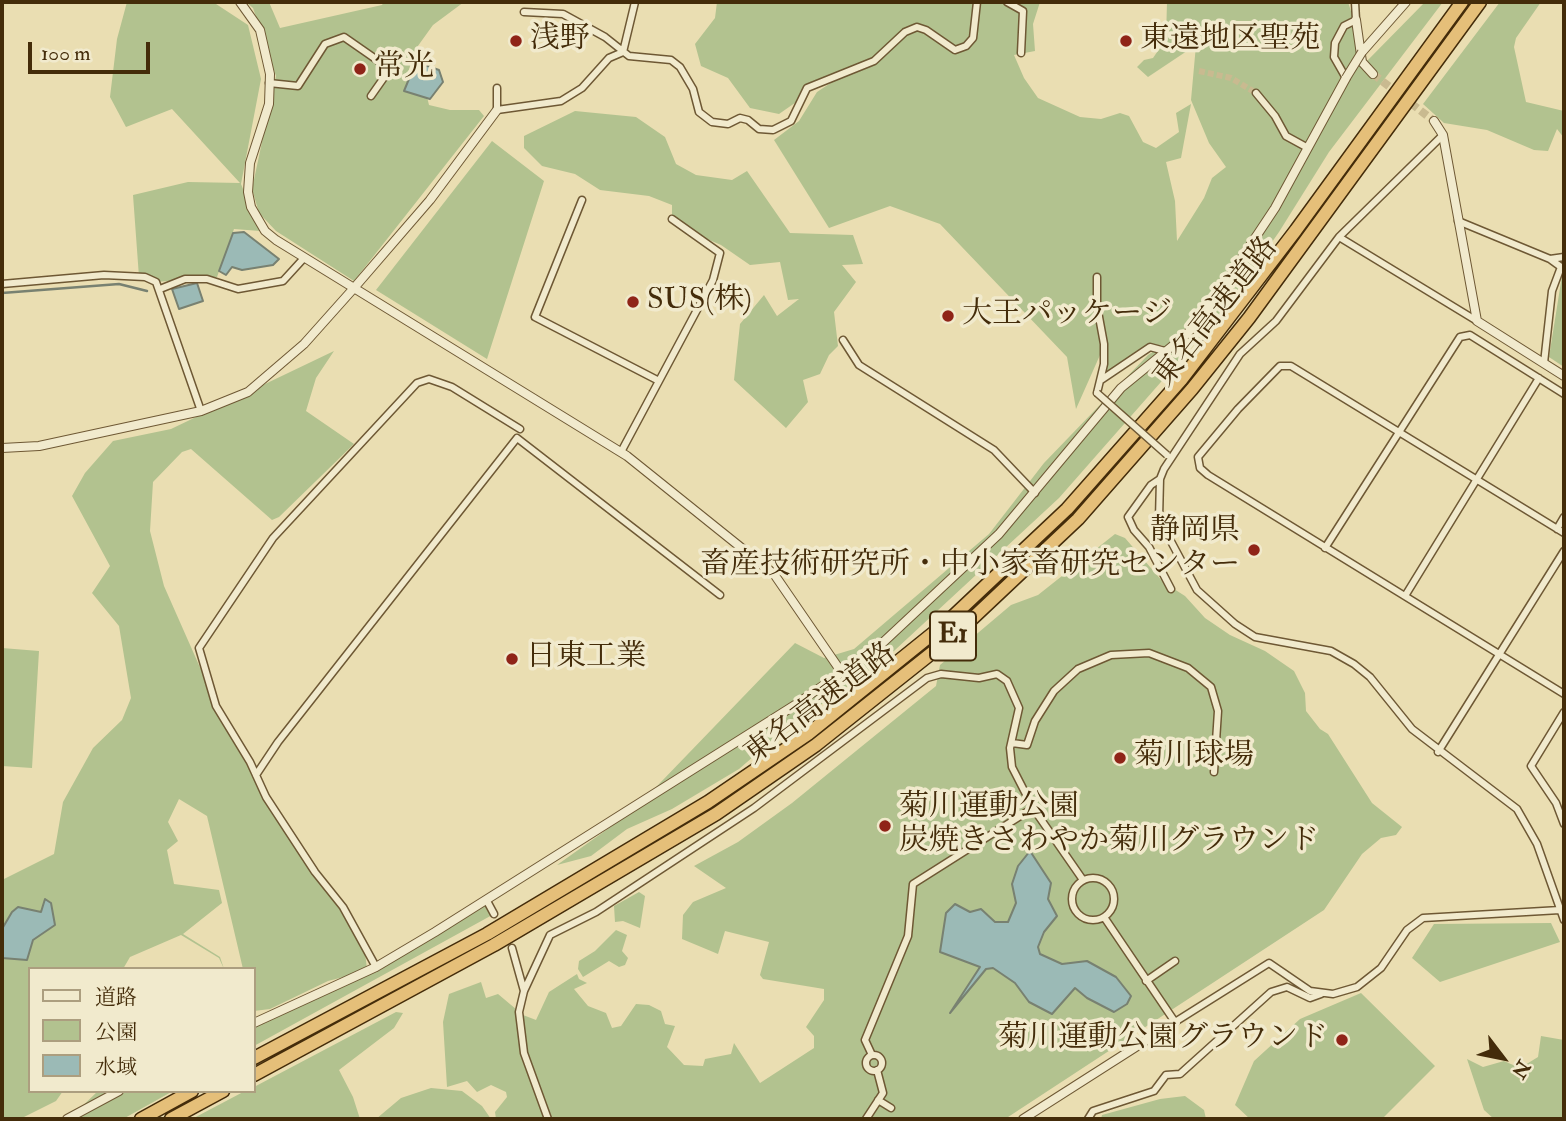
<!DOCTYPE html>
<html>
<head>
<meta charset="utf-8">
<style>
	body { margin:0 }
	#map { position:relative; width:1566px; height:1121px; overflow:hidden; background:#eadeb2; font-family:"IM FELL Double Pica","Noto Serif JP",serif }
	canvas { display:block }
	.frame { position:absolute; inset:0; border:4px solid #442c0a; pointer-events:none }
	.legend { position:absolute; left:28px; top:967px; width:228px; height:126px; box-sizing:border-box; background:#f1eacd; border:2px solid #ac9e7f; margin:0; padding:9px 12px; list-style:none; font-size:21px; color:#442c0a }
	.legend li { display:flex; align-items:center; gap:14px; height:35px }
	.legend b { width:35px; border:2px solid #ac9e7f }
	.north { position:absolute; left:1468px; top:1023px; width:70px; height:70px; -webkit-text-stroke:5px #f1eacd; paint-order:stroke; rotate:122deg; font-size:19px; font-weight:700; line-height:28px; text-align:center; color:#442c0a }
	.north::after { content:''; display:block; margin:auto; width:24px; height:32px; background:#442c0a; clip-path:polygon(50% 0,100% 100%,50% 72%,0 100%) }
	.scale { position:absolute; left:28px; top:42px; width:122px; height:32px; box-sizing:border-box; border:4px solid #442c0a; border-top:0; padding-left:9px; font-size:21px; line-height:24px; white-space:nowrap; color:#442c0a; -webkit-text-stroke:5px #f1eacd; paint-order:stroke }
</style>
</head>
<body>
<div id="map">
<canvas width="1566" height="1121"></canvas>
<div class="frame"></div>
<ul class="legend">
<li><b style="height:9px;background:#f1eacd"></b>道路</li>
<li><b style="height:19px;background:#b2c28f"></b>公園</li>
<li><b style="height:19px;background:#9bbab6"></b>水域</li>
</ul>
<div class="north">N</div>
<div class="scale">100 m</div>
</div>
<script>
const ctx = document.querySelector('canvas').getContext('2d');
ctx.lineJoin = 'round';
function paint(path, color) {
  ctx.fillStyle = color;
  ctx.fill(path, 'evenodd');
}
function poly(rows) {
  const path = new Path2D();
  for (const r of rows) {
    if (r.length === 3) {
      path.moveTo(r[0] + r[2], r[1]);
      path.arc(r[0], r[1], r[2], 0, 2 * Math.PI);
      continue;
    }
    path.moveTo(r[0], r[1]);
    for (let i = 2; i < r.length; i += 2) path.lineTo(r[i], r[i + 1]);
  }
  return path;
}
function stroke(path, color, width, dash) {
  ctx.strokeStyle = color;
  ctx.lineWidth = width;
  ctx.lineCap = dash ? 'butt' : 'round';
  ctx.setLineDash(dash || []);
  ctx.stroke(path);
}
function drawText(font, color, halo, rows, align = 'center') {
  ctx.font = font + ' "IM FELL Double Pica","Noto Serif JP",serif';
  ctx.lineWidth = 7;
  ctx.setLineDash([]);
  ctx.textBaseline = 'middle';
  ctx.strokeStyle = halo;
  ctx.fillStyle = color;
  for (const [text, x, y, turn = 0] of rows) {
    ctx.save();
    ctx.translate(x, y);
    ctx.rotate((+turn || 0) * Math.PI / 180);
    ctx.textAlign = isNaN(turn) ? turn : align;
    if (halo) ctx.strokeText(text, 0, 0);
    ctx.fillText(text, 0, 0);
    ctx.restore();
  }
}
paint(poly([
	[127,2,213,2,248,25,261,79,241,184,260,231,234,229,217,277,156,282,139,277,133,195,188,182,240,183,172,109,126,127,110,97,117,39],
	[246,2,269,2,280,28,382,5,384,2,464,2,433,25,415,50,406,79,425,89,429,105,450,110,479,110,484,116,354,281,276,231,259,213,252,189,276,76,253,8],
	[717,2,1040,2,1033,24,1035,51,1014,55,1024,78,1038,98,1080,117,1101,119,1120,113,1129,116,1143,142,1156,148,1179,132,1176,113,1191,104,1181,158,1166,162,1175,201,1177,241,1204,198,1212,178,1226,167,1209,143,1191,100,1196,45,1148,77,1137,67,1144,60,1153,58,1166,39,1167,2,1348,2,1367,61,1425,2,1443,2,1329,152,1279,232,1226,308,1059,498,881,663,783,731,739,769,672,809,627,829,591,856,557,865,633,811,795,643,824,658,854,649,989,534,1044,463,1148,355,1163,345,1150,347,1107,376,1104,346,1076,409,1067,357,940,224,890,206,829,228,774,140,799,121,817,92,852,69,816,83,802,98,779,114,750,108,728,78,701,66,695,44,715,18],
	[1500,2,1541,2,1516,38,1514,47,1526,102,1564,111,1564,138,1557,129,1548,151,1534,150,1487,130,1444,123,1423,104],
	[575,111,636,117,665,137,676,164,696,175,732,180,747,171,790,233,853,235,863,264,842,265,856,282,834,312,838,346,829,355,820,374,803,380,808,402,786,428,734,380,740,324,764,295,777,316,799,299,788,300,780,262,750,265,721,245,672,224,672,205,649,196,600,190,575,174,542,166,524,148,524,136],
	[492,141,544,181,487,359,376,290],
	[1564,263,1564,367,1549,357],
	[334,351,316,378,306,411,354,444,279,517,272,520,191,449,182,452,153,482,150,531,164,586,221,715,266,797,364,944,367,969,487,901,494,914,254,1046,254,1024,355,974,328,981,270,1009,254,1011,254,969,243,969,207,816,179,799,168,822,178,841,167,850,174,884,219,890,222,903,183,934,220,957,224,969,219,958,181,935,130,957,123,969,30,969,30,1091,63,1091,56,1101,20,1119,2,1117,2,880,54,854,63,802,93,748,122,720,131,698,119,626,92,593,110,566,72,496,85,473,113,441,171,429],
	[1115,534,1125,538,1163,582,1185,596,1205,618,1230,635,1265,651,1294,671,1305,693,1306,711,1320,729,1328,734,1372,803,1402,827,1396,835,1381,838,1362,854,1324,910,1005,1119,496,1119,495,1112,507,1097,506,1092,491,1085,477,1092,467,1081,447,1087,443,1022,449,994,481,982,486,998,498,994,523,1015,536,1020,549,992,577,974,579,979,587,983,574,989,588,1006,606,1013,612,1028,621,1026,636,1004,649,1005,661,1011,665,1024,675,1026,667,1047,684,1065,703,1066,705,1059,731,1054,734,1043,760,1083,814,1048,814,1036,806,1027,824,1000,824,989,763,979,760,975,769,942,725,931,718,954,682,939,683,915,693,902,726,888,694,866,738,842,792,803,936,686,940,665,1011,605,1038,595],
	[2,648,39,651,32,768,2,766],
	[639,892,645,896,640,928,623,921,615,922,614,906],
	[1551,923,1560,942,1440,982,1412,958,1434,924],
	[616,930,627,935,622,951,628,958,625,965,619,967,609,961,583,977,578,969,579,961,595,951],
	[1361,993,1435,1066,1382,1119,1250,1119,1235,1105,1254,1061,1300,1019],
	[396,1012,403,1013,394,1028,339,1070,353,1097,360,1119,192,1119,245,1091,254,1091,254,1087],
	[1541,1036,1564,1040,1564,1119,1494,1119,1484,1110,1467,1059,1483,1067,1504,1061,1520,1068,1538,1057],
	[431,1088,462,1091,482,1106,491,1119,376,1119,401,1098],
	[98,1091,173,1091,123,1119,69,1119],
	[1185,1096,1204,1110,1206,1119,1101,1119,1102,1115,1160,1099]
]), '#b2c28f');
const water = poly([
	[416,62,439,70,443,82,430,99,404,91,416,62],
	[244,232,279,259,273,265,242,270,232,267,226,275,219,271,233,233,244,232],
	[197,283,203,301,179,309,172,289,197,283],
	[1030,851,1051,883,1048,899,1057,916,1044,932,1038,947,1040,954,1062,964,1087,961,1116,977,1131,996,1127,1004,1114,1012,1087,998,1075,988,1052,1014,1029,1002,1015,983,993,968,986,969,950,1013,980,967,940,952,946,913,955,904,970,912,981,909,995,922,1008,922,1016,903,1012,884,1018,866,1030,851],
	[45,899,51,903,55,925,33,940,27,960,2,958,2,929,12,912,18,907,41,912,45,899]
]);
paint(water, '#9bbab6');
stroke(water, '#788171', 2);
stroke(poly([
	[2,293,119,284,147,291]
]), '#788171', 2.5);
stroke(poly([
	[1199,71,1231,78,1256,93]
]), '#c9ba90', 6, [6, 3]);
stroke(poly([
	[1373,74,1434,121]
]), '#c9ba90', 8, [8, 4]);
const minor = poly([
	[1007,2,1023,11,1021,53],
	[524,12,563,14,605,37,629,56,671,60,680,67,693,89,699,112,712,122,728,124,740,118,748,120,759,129,773,130,791,121,807,88,874,61,905,32,917,27,926,30,955,50,966,46,973,38,977,2],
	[1346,78,1334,57,1335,43,1344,26,1356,20,1355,2],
	[269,83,298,86,325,44,344,37,390,69,371,96],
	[497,88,497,110,561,101,582,88,609,58,623,52,635,2],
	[1256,93,1275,116,1286,136,1308,148],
	[1443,135,1339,237,1276,321,1240,354,1164,469,1160,479,1159,519,1197,590,1235,624,1255,637,1331,651,1354,664,1370,677,1412,729,1517,809,1537,844,1564,920],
	[582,200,535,317,659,381],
	[1458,221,1550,259,1564,257],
	[1339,237,1477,321],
	[2,284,104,275,145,277,156,282,201,411],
	[160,289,185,279,207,279,238,289,283,281,304,258],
	[843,340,859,365,994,450,1035,493],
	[1544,363,1552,291,1561,267,1550,259],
	[1101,380,1150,347,1165,351],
	[1097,393,1104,364,1104,344,1097,306,1097,277],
	[621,452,713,280,720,253,672,219],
	[1160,479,1151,485,1128,517,1134,530,1149,547,1171,589],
	[1557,529,1564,517],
	[1564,533,1291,366,1280,366,1238,409,1198,457,1200,468,1208,475,1564,694],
	[1325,548,1460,337,1470,335,1564,394],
	[1405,596,1539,378],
	[1564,712,1531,766,1556,803,1564,824],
	[1012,743,1027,745,1035,721,1054,691,1078,669,1111,655,1149,653,1188,668,1211,687,1218,711,1214,772],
	[1438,752,1564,551],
	[256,775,278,742,517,438,720,595],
	[1093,899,21],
	[487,901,494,914],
	[1104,917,1175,1022,1269,963,1310,991,1333,994,1357,987,1381,968,1407,930,1423,918,1560,910],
	[512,948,524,991],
	[376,967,343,907,315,872,266,797,250,762,216,706,199,648,273,538,417,383,429,379,452,387,520,429],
	[1146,981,1175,961],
	[872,1055,865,1040,908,936,913,884,1033,808],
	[874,1063,8],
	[878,1100,891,1108],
	[548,1119,524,1053,519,1012,524,991,550,935,596,912,754,808,927,678,941,674,979,678,997,674,1007,681,1019,708,1010,748,1012,767,1033,808,1083,880],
	[866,1119,883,1093,877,1070],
	[1088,1119,1093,1111,1154,1091,1166,1075,1180,1074,1271,992,1287,987,1310,998,1321,994]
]);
const tertiary = poly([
	[240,2,260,30,270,74,269,104,250,163,248,192,251,207,265,231,276,240,627,456,774,574,842,673],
	[1356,20,1362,62,1373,74],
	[1362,52,1406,2],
	[1434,121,1443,135,1477,321,1564,376],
	[2,448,39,446,201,411,248,392,304,344,354,288,430,200,497,110],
	[254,1023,376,967,435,932,795,705,876,649,999,534,1121,388,1187,334,1206,312,1275,208,1346,78],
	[67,1119,119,1091],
	[1023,1119,1175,1022]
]);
const motorway = poly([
	[254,1058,487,934,708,802,808,734,947,622,1067,509,1181,380,1296,230,1462,2],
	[254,1075,494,945,716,814,816,745,957,633,1078,519,1192,389,1249,318,1480,2],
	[141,1119,192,1091],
	[171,1119,223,1091]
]);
stroke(minor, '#6e5834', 9);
stroke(tertiary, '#6e5834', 10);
stroke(motorway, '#442c0a', 15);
stroke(minor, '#f1eacd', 6);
stroke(tertiary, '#f1eacd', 8);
stroke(motorway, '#e5bf79', 12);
const minorBridge = poly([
	[1097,393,1167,455]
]);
const tertiaryBridge = poly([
	[1346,78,1362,52]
]);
stroke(minorBridge, '#6e5834', 9, []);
stroke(tertiaryBridge, '#6e5834', 10, []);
stroke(minorBridge, '#f1eacd', 6);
stroke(tertiaryBridge, '#f1eacd', 8);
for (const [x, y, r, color] of [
	[516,41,7,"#8f2418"],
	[1126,41,7,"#8f2418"],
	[360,69,7,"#8f2418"],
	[633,302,7,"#8f2418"],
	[948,316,7,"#8f2418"],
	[1254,550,7,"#8f2418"],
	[512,659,7,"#8f2418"],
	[1120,758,7,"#8f2418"],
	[885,826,7,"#8f2418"],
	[1342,1040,7,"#8f2418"]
]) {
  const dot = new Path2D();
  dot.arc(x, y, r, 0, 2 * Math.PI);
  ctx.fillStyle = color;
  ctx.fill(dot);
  stroke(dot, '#f1eacd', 2.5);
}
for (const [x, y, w] of [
	[953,636,46]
]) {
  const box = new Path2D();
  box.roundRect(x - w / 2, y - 24.5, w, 49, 5);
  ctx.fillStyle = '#f1eacd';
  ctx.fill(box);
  stroke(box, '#442c0a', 2);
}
drawText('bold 28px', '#442c0a', null, [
	["E1",953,636]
]);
drawText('30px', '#442c0a', '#f1eacd', [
	["浅野",530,41],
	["東遠地区聖苑",1140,41],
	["常光",374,69],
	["SUS(株)",647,302],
	["大王パッケージ",962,316],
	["静岡県",1240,533,"right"],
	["畜産技術研究所・中小家畜研究センター",1240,567,"right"],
	["日東工業",526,659],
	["菊川球場",1134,758],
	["菊川運動公園",899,809],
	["炭焼きさわやか菊川グラウンド",899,843],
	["菊川運動公園グラウンド",1328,1040,"right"]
], 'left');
drawText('30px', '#442c0a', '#f1eacd', [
	["東名高速道路",1217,313,-52],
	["東名高速道路",821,705,-37]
]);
</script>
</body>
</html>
